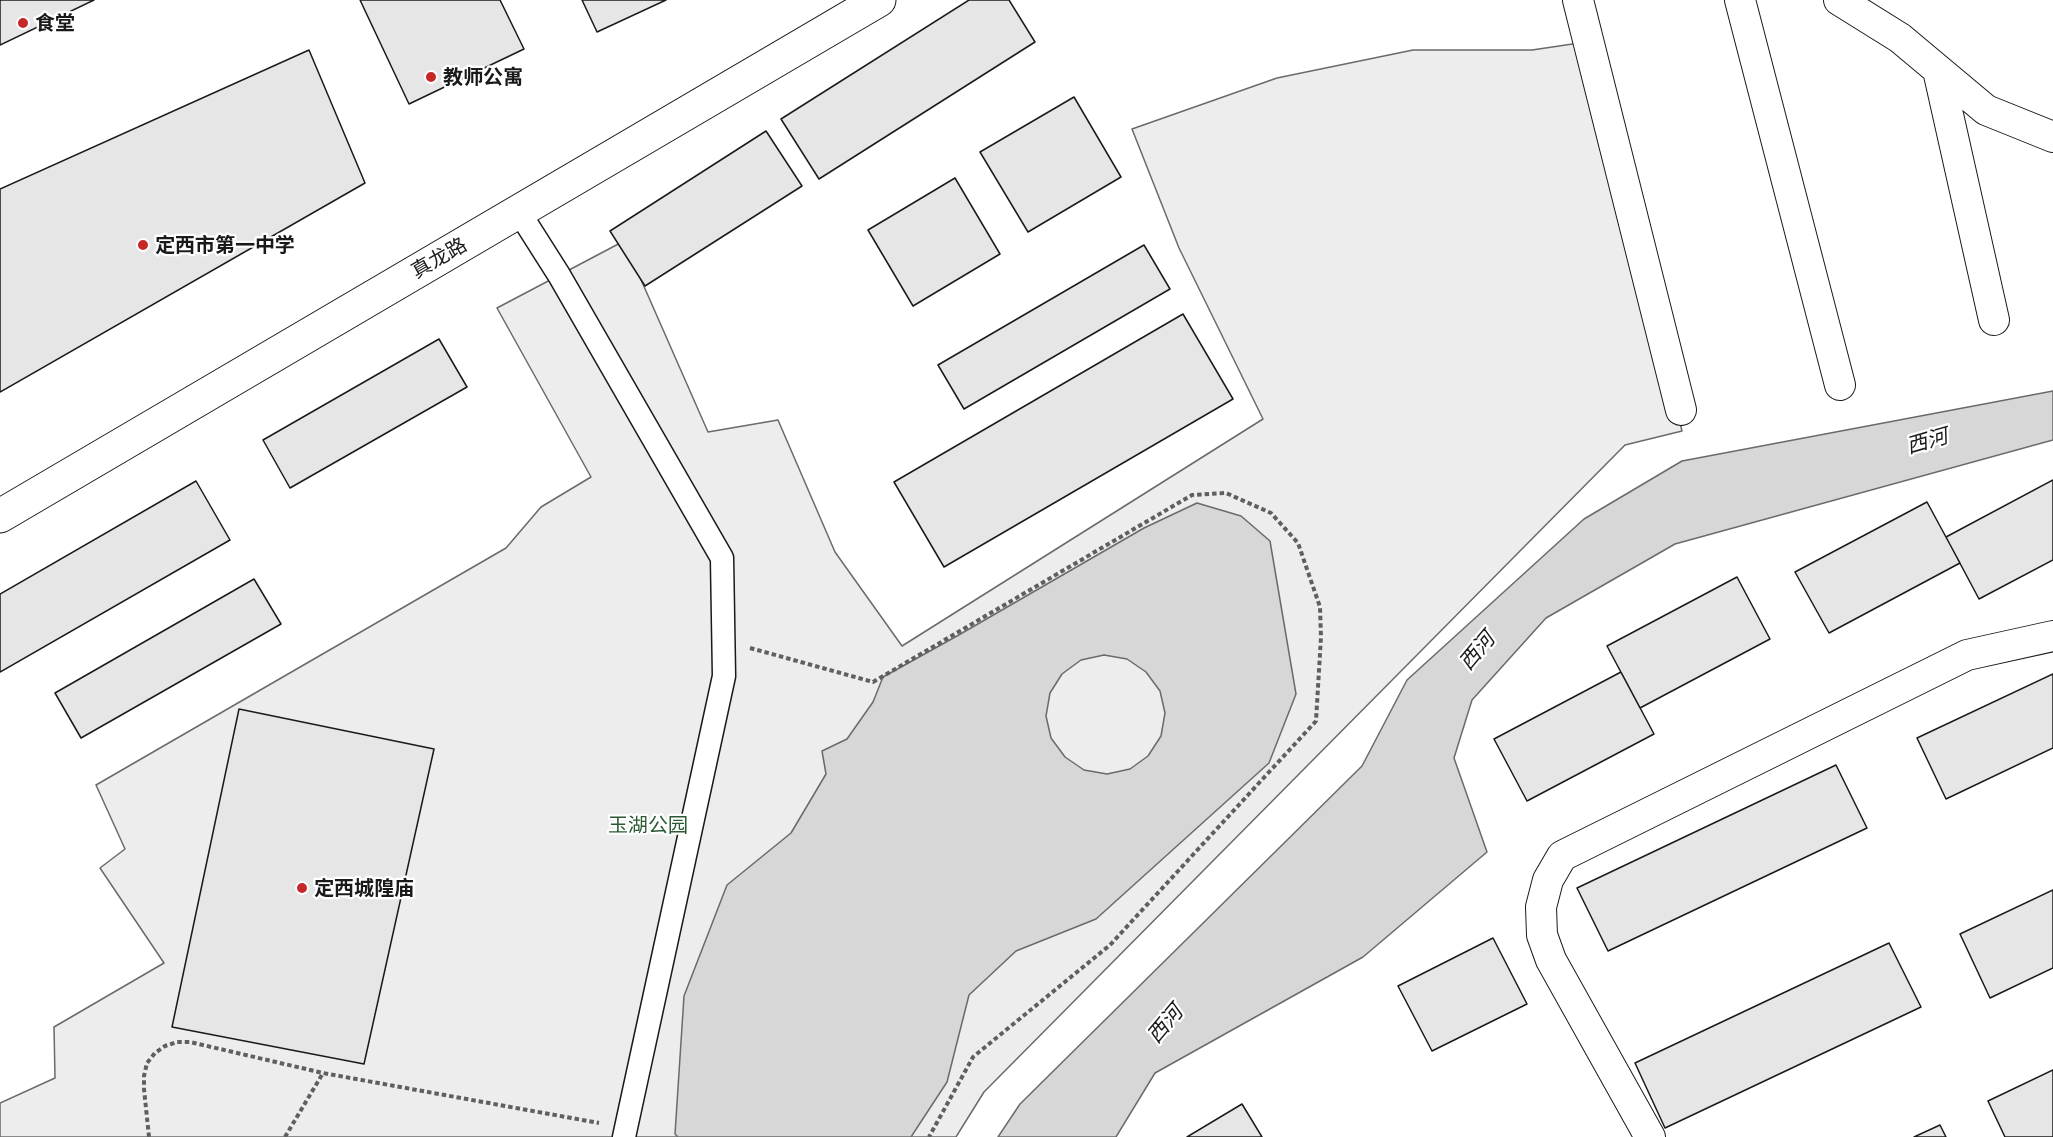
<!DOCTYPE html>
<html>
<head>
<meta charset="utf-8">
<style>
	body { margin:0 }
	canvas { display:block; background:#fff }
</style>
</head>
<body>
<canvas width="2053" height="1137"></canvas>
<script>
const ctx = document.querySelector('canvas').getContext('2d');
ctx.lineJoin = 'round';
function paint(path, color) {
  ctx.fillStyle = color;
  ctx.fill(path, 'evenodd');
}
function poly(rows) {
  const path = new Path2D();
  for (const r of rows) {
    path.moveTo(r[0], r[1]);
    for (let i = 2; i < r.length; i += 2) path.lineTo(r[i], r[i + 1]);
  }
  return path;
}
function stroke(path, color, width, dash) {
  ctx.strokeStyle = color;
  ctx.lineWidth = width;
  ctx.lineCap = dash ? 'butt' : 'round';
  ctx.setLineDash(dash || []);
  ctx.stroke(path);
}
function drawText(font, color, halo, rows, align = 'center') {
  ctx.font = font + ' Barlow,"Noto Sans SC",sans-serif';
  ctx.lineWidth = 4.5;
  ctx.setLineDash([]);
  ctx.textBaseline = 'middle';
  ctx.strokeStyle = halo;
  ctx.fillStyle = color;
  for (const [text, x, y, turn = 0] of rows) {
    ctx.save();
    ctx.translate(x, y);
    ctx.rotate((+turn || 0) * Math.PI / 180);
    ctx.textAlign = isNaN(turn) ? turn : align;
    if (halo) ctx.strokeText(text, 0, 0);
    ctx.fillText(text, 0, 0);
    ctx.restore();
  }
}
const built = poly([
	[1586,42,1682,431,1625,445,984,1092,956,1137,0,1137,0,1103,55,1078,54,1027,164,963,100,868,125,849,96,785,506,548,541,507,591,477,497,308,624,241,708,432,778,420,835,552,902,646,1263,419,1179,248,1132,129,1277,78,1413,50,1532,50,1586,42]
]);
paint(built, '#ededed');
stroke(built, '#6a6a6a', 1.5);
const water = poly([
	[2053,391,2053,440,1675,544,1546,618,1472,700,1454,758,1487,852,1363,957,1155,1073,1116,1137,998,1137,1020,1104,1362,766,1407,680,1584,519,1682,461,2053,391],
	[1197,503,1241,516,1270,541,1296,694,1269,763,1096,919,1016,951,969,995,947,1082,911,1137,678,1137,675,1134,684,996,727,885,791,833,826,774,822,751,847,739,873,702,883,677,957,636,1144,528,1197,503],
	[1104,655,1127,659,1146,672,1160,691,1165,713,1161,736,1148,756,1130,769,1107,774,1084,770,1065,757,1051,738,1046,716,1050,693,1062,674,1081,660,1104,655]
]);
paint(water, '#d7d7d7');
stroke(water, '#6a6a6a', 1.5);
const building = poly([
	[0,0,94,0,0,45,0,0],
	[360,0,500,0,524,49,409,104,360,0],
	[582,0,666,0,597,32,582,0],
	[969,0,1009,0,1035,42,819,179,781,119,969,0],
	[309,50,365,183,0,392,0,189,309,50],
	[1074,97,1121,177,1028,232,980,152,1074,97],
	[766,131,802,186,645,286,610,231,766,131],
	[955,178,1000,254,913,306,868,230,955,178],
	[1144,245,1170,289,964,409,938,365,1144,245],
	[1183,314,1233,399,944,567,894,482,1183,314],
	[439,339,467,387,290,488,263,440,439,339],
	[2053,480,2053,560,1979,599,1946,537,2053,480],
	[196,481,230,540,0,672,0,594,196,481],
	[1927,502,1960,563,1829,633,1795,572,1927,502],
	[1737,577,1770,639,1640,708,1607,646,1737,577],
	[254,579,281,624,81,738,55,693,254,579],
	[1621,672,1654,734,1527,801,1494,739,1621,672],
	[2053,674,2053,748,1946,799,1917,738,2053,674],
	[239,709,434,749,364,1064,172,1027,239,709],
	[1836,765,1867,828,1608,951,1577,888,1836,765],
	[2053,890,2053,968,1990,998,1960,934,2053,890],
	[1493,938,1527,1004,1432,1051,1398,986,1493,938],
	[1889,943,1921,1007,1665,1128,1635,1063,1889,943],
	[2053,1070,2053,1137,2005,1137,1988,1101,2053,1070],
	[1242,1104,1262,1137,1187,1137,1242,1104],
	[1940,1125,1946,1137,1914,1137,1940,1125]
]);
paint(building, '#e6e6e6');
stroke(building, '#1a1a1a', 1.5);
const pedestrian = poly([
	[519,212,559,275,722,558,724,676,624,1137]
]);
const minor = poly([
	[1578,0,1681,410],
	[1740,0,1840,385],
	[1839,0,1900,38,1986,110,2053,137],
	[1938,70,1994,320],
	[1650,1137,1551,960,1542,935,1541,907,1548,880,1562,856,1967,655,2053,636]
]);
const secondary = poly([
	[0,516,879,0]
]);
stroke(pedestrian, '#1a1a1a', 25);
stroke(minor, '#1a1a1a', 32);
stroke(secondary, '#1a1a1a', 35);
stroke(poly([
	[750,648,873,682,1192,495,1226,493,1271,513,1298,543,1320,607,1321,637,1316,721,1110,945,973,1057,929,1137],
	[149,1137,144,1089,144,1076,147,1063,155,1053,165,1046,177,1042,190,1042,323,1073,599,1123],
	[285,1137,323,1073]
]), '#5f5f5f', 4, [4.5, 3]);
stroke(pedestrian, '#fff', 22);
stroke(minor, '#fff', 30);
stroke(secondary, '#fff', 33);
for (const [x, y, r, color] of [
	[23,23,6,"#c62828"],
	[431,77,6,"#c62828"],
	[143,245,6,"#c62828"],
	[302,888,6,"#c62828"]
]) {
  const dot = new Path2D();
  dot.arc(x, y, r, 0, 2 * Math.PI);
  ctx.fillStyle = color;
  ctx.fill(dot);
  stroke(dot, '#fff', 2);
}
drawText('bold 20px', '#1a1a1a', '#fff', [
	["食堂",35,23],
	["教师公寓",443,77],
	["定西市第一中学",155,245],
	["定西城隍庙",314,888]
], 'left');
drawText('20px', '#1a1a1a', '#fff', [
	["真龙路",439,258,-30]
]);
drawText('20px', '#2b5a34', '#fff', [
	["玉湖公园",648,825]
]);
drawText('italic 21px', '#1a1a1a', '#fff', [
	["西河",1927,441,-16],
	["西河",1477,651,-50],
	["西河",1165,1024,-50]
]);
</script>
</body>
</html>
